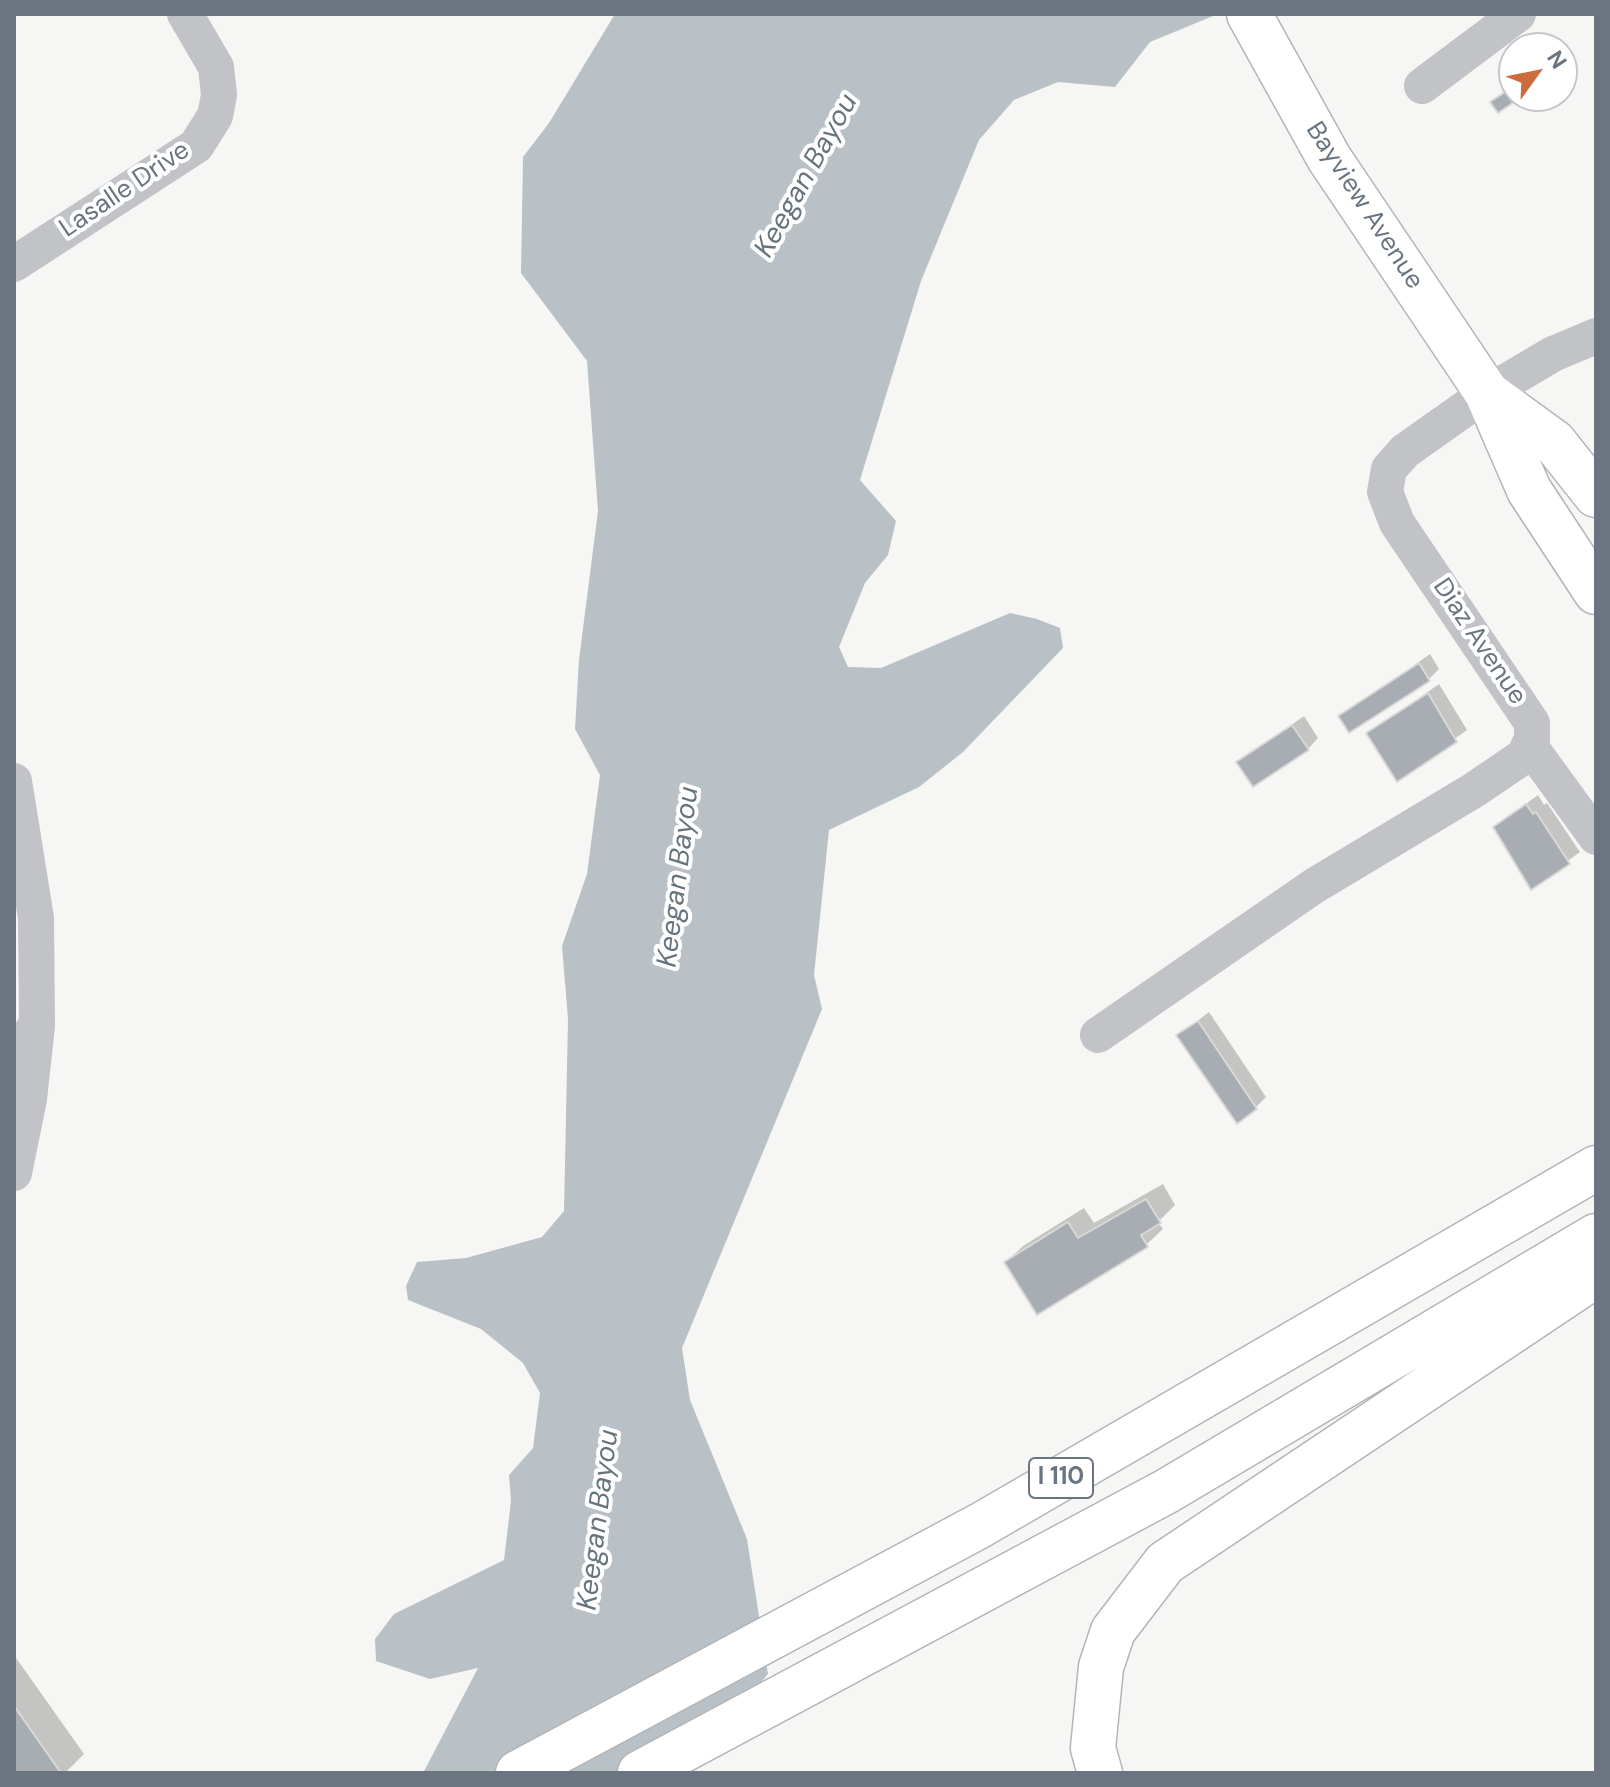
<!DOCTYPE html>
<html>
<head>
<meta charset="utf-8">
<style>
	body { margin:0 }
	#map { position:relative; width:1610px; height:1787px; overflow:hidden; background:#f6f7f4; font-family:"DM Sans",sans-serif }
	canvas { display:block }
	.frame { position:absolute; inset:0; border:16px solid #6a7581; pointer-events:none }
	.north { position:absolute; left:1498px; top:32px; width:80px; height:80px; box-sizing:border-box; background:#fff; border:2px solid #c3c8cd; border-radius:50%; rotate:57deg; font-size:22px; font-weight:700; line-height:32px; text-align:center; color:#6a7581 }
	.north::after { content:''; display:block; margin:auto; width:28px; height:36px; background:#cc6b3e; clip-path:polygon(50% 0,100% 100%,50% 72%,0 100%) }
</style>
</head>
<body>
<div id="map">
<canvas width="1610" height="1787"></canvas>
<div class="frame"></div>
<div class="north">N</div>
</div>
<script>
const ctx = document.querySelector('canvas').getContext('2d');
ctx.lineJoin = 'round';
function paint(path, color) {
  ctx.fillStyle = color;
  ctx.fill(path, 'evenodd');
}
function poly(rows) {
  const path = new Path2D();
  for (const r of rows) {
    path.moveTo(r[0], r[1]);
    for (let i = 2; i < r.length; i += 2) path.lineTo(r[i], r[i + 1]);
  }
  return path;
}
function stroke(path, color, width, dash) {
  ctx.strokeStyle = color;
  ctx.lineWidth = width;
  ctx.lineCap = dash ? 'butt' : 'round';
  ctx.setLineDash(dash || []);
  ctx.stroke(path);
}
function drawText(font, color, halo, rows, align = 'center') {
  ctx.font = font + ' "DM Sans",sans-serif';
  ctx.lineWidth = 8;
  ctx.setLineDash([]);
  ctx.textBaseline = 'middle';
  ctx.strokeStyle = halo;
  ctx.fillStyle = color;
  for (const [text, x, y, turn = 0] of rows) {
    ctx.save();
    ctx.translate(x, y);
    ctx.rotate((+turn || 0) * Math.PI / 180);
    ctx.textAlign = isNaN(turn) ? turn : align;
    if (halo) ctx.strokeText(text, 0, 0);
    ctx.fillText(text, 0, 0);
    ctx.restore();
  }
}
paint(poly([
	[615,14,1218,14,1150,42,1115,87,1058,82,1014,100,979,140,921,281,860,480,896,521,888,555,865,583,839,647,848,667,881,668,1010,613,1037,619,1060,628,1063,648,963,752,919,787,829,830,814,975,822,1009,682,1348,690,1400,747,1539,768,1674,683,1773,423,1773,478,1668,430,1679,376,1661,375,1639,394,1614,504,1560,511,1501,509,1475,533,1448,540,1393,523,1363,481,1329,408,1300,406,1286,417,1262,466,1258,542,1237,564,1211,568,1019,562,946,587,874,600,775,575,729,579,660,598,511,587,361,521,273,523,157,549,123]
]), '#b9c1c6');
paint(poly([
	[1430,654,1439,669,1429,679,1341,716],
	[1439,684,1467,730,1398,779,1368,734],
	[1304,716,1318,738,1308,749,1239,762],
	[1538,795,1544,805,1547,803,1580,852,1532,887,1495,827],
	[1209,1012,1266,1097,1256,1107,1179,1035],
	[1163,1184,1175,1205,1158,1222,1163,1229,1146,1245,1006,1262,1023,1246,1084,1208,1094,1223],
	[14,1655,84,1754,65,1773,14,1773]
]), '#0003');
const building = poly([
	[1514,86,1514,96,1523,96,1498,113,1490,102,1514,86],
	[1419,663,1430,681,1349,733,1338,716,1419,663],
	[1428,693,1457,742,1397,782,1366,733,1428,693],
	[1292,725,1309,750,1253,787,1236,762,1292,725],
	[1526,804,1533,814,1536,812,1570,864,1531,890,1493,827,1526,804],
	[1198,1021,1257,1109,1237,1124,1176,1035,1198,1021],
	[1146,1199,1161,1223,1141,1235,1148,1247,1037,1315,1004,1262,1068,1222,1078,1238,1146,1199],
	[14,1706,61,1773,14,1773,14,1706]
]);
paint(building, '#a8adb3');
stroke(building, '#d8d8d7', 2);
const secondary = poly([
	[1249,14,1329,158,1487,393,1529,490,1596,592],
	[1488,394,1554,442,1596,495]
]);
const highway = poly([
	[518,1773,981,1525,1596,1168],
	[640,1773,1167,1491,1596,1236],
	[1100,1773,1093,1748,1101,1667,1113,1631,1165,1563,1596,1275]
]);
stroke(secondary, '#b1b5b9', 47);
stroke(highway, '#b2b5b8', 47);
stroke(poly([
	[1422,86,1518,14],
	[14,264,196,146,215,116,219,95,216,67,185,14],
	[1529,745,1596,837],
	[14,781,36,918,37,1024,14,1057],
	[1098,1035,1314,886,1474,790,1524,756,1532,739,1532,723,1397,523,1385,492,1389,469,1405,451,1487,393,1553,354,1596,336],
	[14,1173,29,1099,37,1026]
]), '#c1c3c7', 36);
stroke(secondary, '#fff', 44);
stroke(highway, '#fff', 44);
for (const [x, y, w] of [
	[1061,1478,64]
]) {
  const box = new Path2D();
  box.roundRect(x - w / 2, y - 20, w, 40, 6);
  ctx.fillStyle = '#fff';
  ctx.fill(box);
  stroke(box, '#6a7581', 2);
}
drawText('bold 24px', '#6a7581', null, [
	["I 110",1061,1478]
]);
drawText('26px', '#6a7581', '#fff', [
	["Lasalle Drive",125,190,-34],
	["Bayview Avenue",1364,206,57],
	["Diaz Avenue",1479,642,56]
]);
drawText('italic 28px', '#66757d', '#fff', [
	["Keegan Bayou",807,176,-61],
	["Keegan Bayou",679,877,-83],
	["Keegan Bayou",599,1520,-83]
]);
</script>
</body>
</html>
